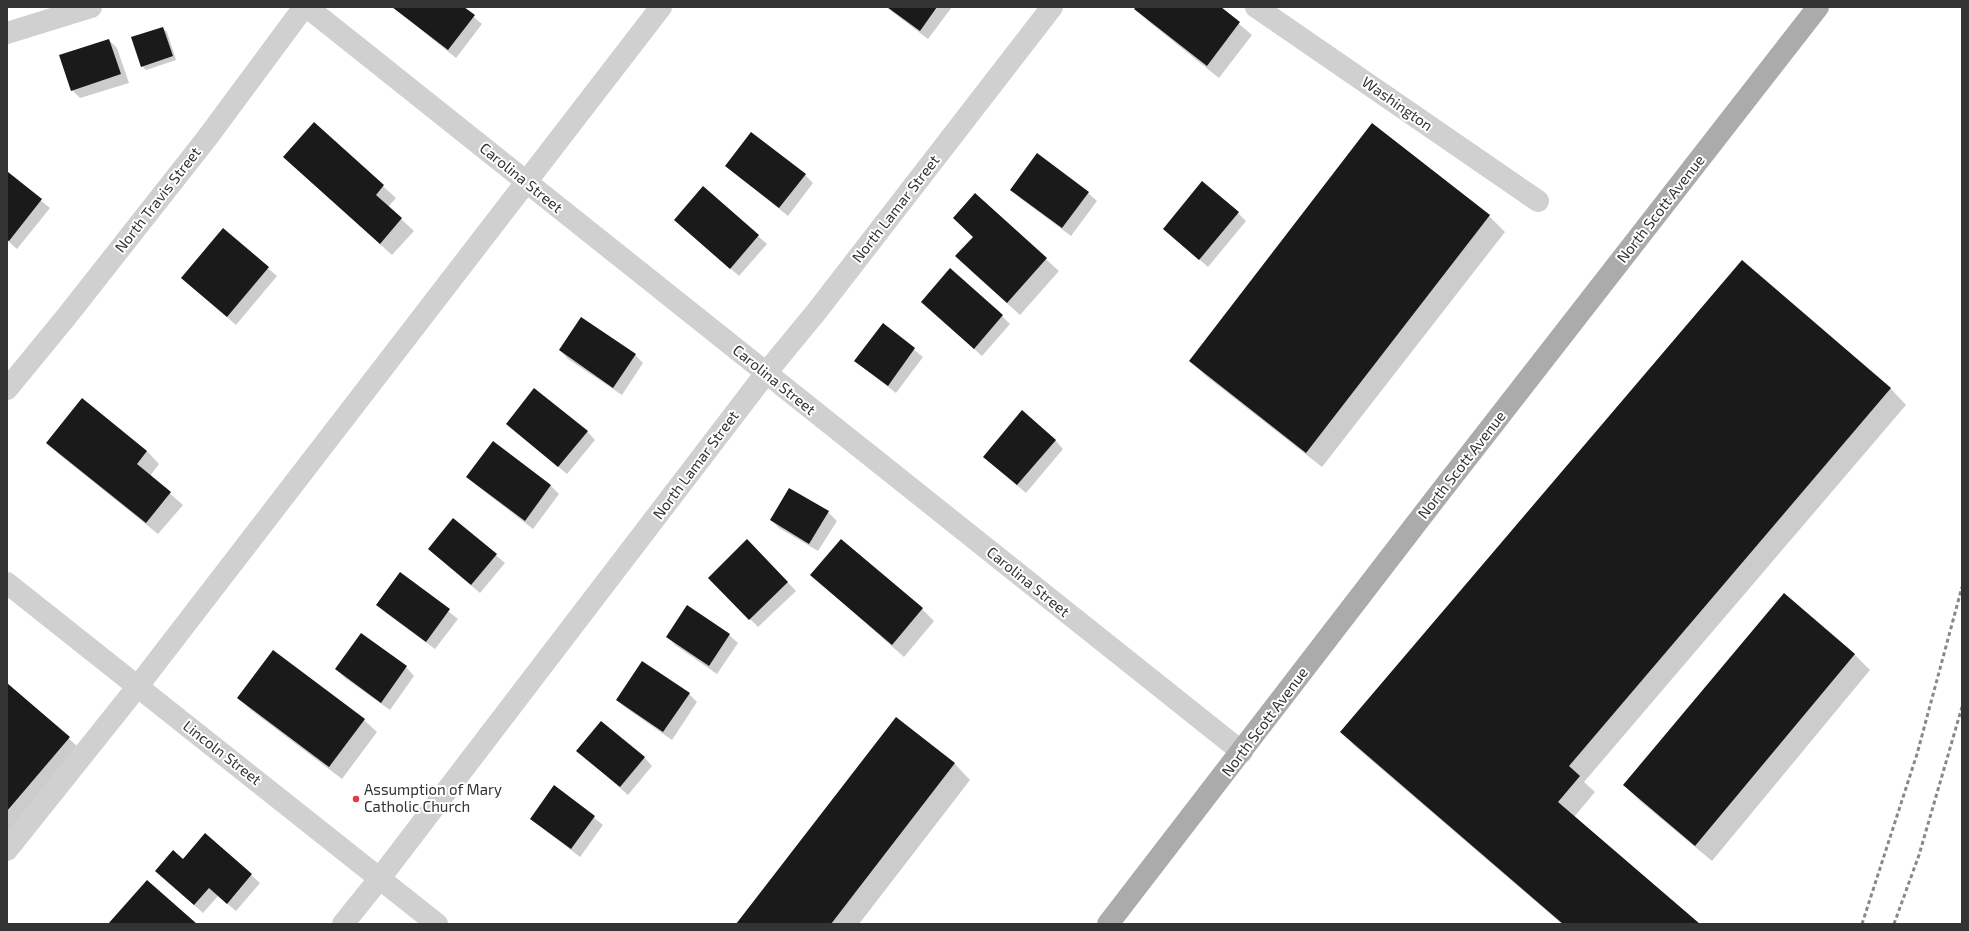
<!DOCTYPE html>
<html>
<head>
<meta charset="utf-8">
<style>
	body { margin:0 }
	#map { position:relative; width:1969px; height:931px; overflow:hidden; background:#fff; font-family:"Exo 2",sans-serif }
	canvas { display:block }
	.frame { position:absolute; inset:0; border:8px solid #333; pointer-events:none }
</style>
</head>
<body>
<div id="map">
<canvas width="1969" height="931"></canvas>
<div class="frame"></div>
</div>
<script>
const ctx = document.querySelector('canvas').getContext('2d');
ctx.lineJoin = 'round';
function paint(path, color) {
  ctx.fillStyle = color;
  ctx.fill(path, 'evenodd');
}
function poly(rows) {
  const path = new Path2D();
  for (const r of rows) {
    path.moveTo(r[0], r[1]);
    for (let i = 2; i < r.length; i += 2) path.lineTo(r[i], r[i + 1]);
  }
  return path;
}
function stroke(path, color, width, dash) {
  ctx.strokeStyle = color;
  ctx.lineWidth = width;
  ctx.lineCap = dash ? 'butt' : 'round';
  ctx.setLineDash(dash || []);
  ctx.stroke(path);
}
function drawText(font, color, halo, rows, align = 'center') {
  ctx.font = font + ' "Exo 2",sans-serif';
  ctx.lineWidth = 4;
  ctx.setLineDash([]);
  ctx.textBaseline = 'middle';
  ctx.strokeStyle = halo;
  ctx.fillStyle = color;
  for (const [text, x, y, turn = 0] of rows) {
    ctx.save();
    ctx.translate(x, y);
    ctx.rotate((+turn || 0) * Math.PI / 180);
    ctx.textAlign = isNaN(turn) ? turn : align;
    if (halo) ctx.strokeText(text, 0, 0);
    ctx.fillText(text, 0, 0);
    ctx.restore();
  }
}
paint(poly([
	[393,7,462,7,482,24,456,58],
	[886,7,952,7,928,39],
	[1137,7,1219,7,1252,35,1219,78,1148,21,1136,9],
	[163,28,167,32,176,60,146,70,142,66],
	[109,40,117,48,129,83,80,98,72,90],
	[314,124,396,198,388,207,414,231,392,255,297,169],
	[1372,125,1489,216,1505,232,1322,467,1206,376,1190,361],
	[726,166,805,175,813,183,788,216],
	[8,174,50,208,17,249,7,240,7,175],
	[703,187,767,244,739,276,684,228],
	[1012,190,1088,193,1097,201,1071,236,1020,198],
	[975,195,1059,271,1020,315,969,269,974,237],
	[1238,213,1246,221,1208,267,1164,229],
	[223,229,277,276,236,325,182,278],
	[1742,262,1891,389,1906,405,1584,782,1595,792,1574,817,1699,924,1562,924,1357,748,1341,732],
	[931,310,1002,316,1010,324,982,356],
	[883,324,923,357,896,393,855,361],
	[560,350,635,355,643,363,622,395,568,359],
	[82,400,147,451,159,464,150,476,183,505,158,534,60,455,47,443],
	[507,424,587,431,595,440,567,474],
	[1055,440,1063,449,1026,493,993,465],
	[493,443,551,486,559,494,533,529,476,485,468,477],
	[828,512,837,521,818,551,779,528,771,520],
	[454,519,505,563,480,593,429,549],
	[756,549,796,591,758,627,709,578],
	[401,574,458,619,435,649,386,613,378,605],
	[811,575,922,609,934,621,904,657],
	[1784,595,1855,655,1870,670,1712,861,1640,801,1624,785],
	[729,635,738,643,717,674,675,645,667,636],
	[406,667,414,676,390,710,345,678,336,669],
	[7,684,85,753,7,845],
	[689,694,697,702,672,740,626,708,617,700],
	[238,698,364,720,377,732,342,779,251,710],
	[896,718,955,764,970,780,859,924,737,924],
	[578,751,644,757,652,766,628,795],
	[555,786,603,825,580,857,531,819],
	[205,834,260,883,236,911,218,896,203,913,156,871,183,860]
]), '#0003');
paint(poly([
	[392,7,464,7,475,15,448,50],
	[887,7,937,7,920,31],
	[1136,7,1221,7,1240,22,1207,66,1134,9],
	[163,27,173,56,141,67,131,37],
	[109,39,121,74,71,91,59,55],
	[314,122,384,185,376,195,402,218,380,244,283,157],
	[1372,123,1490,215,1306,453,1189,361],
	[751,132,806,174,779,208,725,166],
	[1037,153,1089,192,1062,228,1010,190],
	[8,172,42,199,9,241,7,240],
	[1202,181,1239,212,1199,260,1163,229],
	[703,186,759,235,730,269,674,220],
	[975,193,1047,258,1007,303,955,256,973,237,953,218],
	[223,228,269,267,227,317,181,278],
	[1742,260,1891,388,1569,766,1580,776,1558,802,1700,924,1563,924,1340,732],
	[950,268,1003,315,974,349,921,302],
	[581,317,636,354,613,388,559,350],
	[883,323,915,348,888,386,854,361],
	[534,388,588,431,558,467,506,424],
	[82,398,147,451,137,464,171,492,146,523,46,443],
	[1022,410,1056,440,1017,485,983,457],
	[493,441,551,485,525,521,466,477],
	[789,488,829,511,809,544,770,520],
	[453,518,497,554,471,585,428,549],
	[747,539,788,582,749,620,708,578],
	[841,539,923,608,892,645,810,575],
	[400,572,450,609,426,642,376,605],
	[1784,593,1855,654,1695,846,1623,785],
	[687,605,730,634,709,666,666,637],
	[361,633,407,666,381,703,335,669],
	[273,650,365,719,329,767,237,698],
	[642,661,690,693,663,732,616,700],
	[7,683,70,737,7,811],
	[896,717,955,763,831,924,736,924],
	[601,721,645,757,620,787,576,751],
	[554,785,595,816,571,849,530,819],
	[205,833,252,874,227,904,209,888,194,905,155,871,173,850,183,859],
	[147,880,197,924,108,924]
]), '#1a1a1a');
stroke(poly([
	[307,7,1242,752],
	[1256,7,1538,201],
	[7,33,91,7],
	[7,389,67,316,207,138,304,7],
	[7,583,437,924],
	[7,850,138,686,661,7],
	[343,924,380,878,766,373,817,311,1052,7]
]), '#d0d0d0', 22);
stroke(poly([
	[1108,924,1435,499,1818,7]
]), '#ababab', 22);
stroke(poly([
	[1862,924,1917,754,1962,587],
	[1894,924,1919,855,1962,707]
]), '#888', 3, [4, 3]);
for (const [x, y, r, color] of [
	[356,799,4,"#e63946"]
]) {
  const dot = new Path2D();
  dot.arc(x, y, r, 0, 2 * Math.PI);
  ctx.fillStyle = color;
  ctx.fill(dot);
  stroke(dot, '#fff', 1.5);
}
drawText('15px', '#333', '#fff', [
	["Washington",1397,104,35],
	["Carolina Street",521,178,39],
	["North Travis Street",158,200,-52],
	["North Lamar Street",896,209,-52],
	["North Scott Avenue",1661,209,-52],
	["Carolina Street",774,380,39],
	["North Lamar Street",696,465,-53],
	["North Scott Avenue",1462,465,-52],
	["Carolina Street",1028,582,39],
	["North Scott Avenue",1265,722,-53],
	["Lincoln Street",222,753,38]
]);
drawText('15px', '#333', '#fff', [
	["Assumption of Mary",364,790],
	["Catholic Church",364,807]
], 'left');
</script>
</body>
</html>
